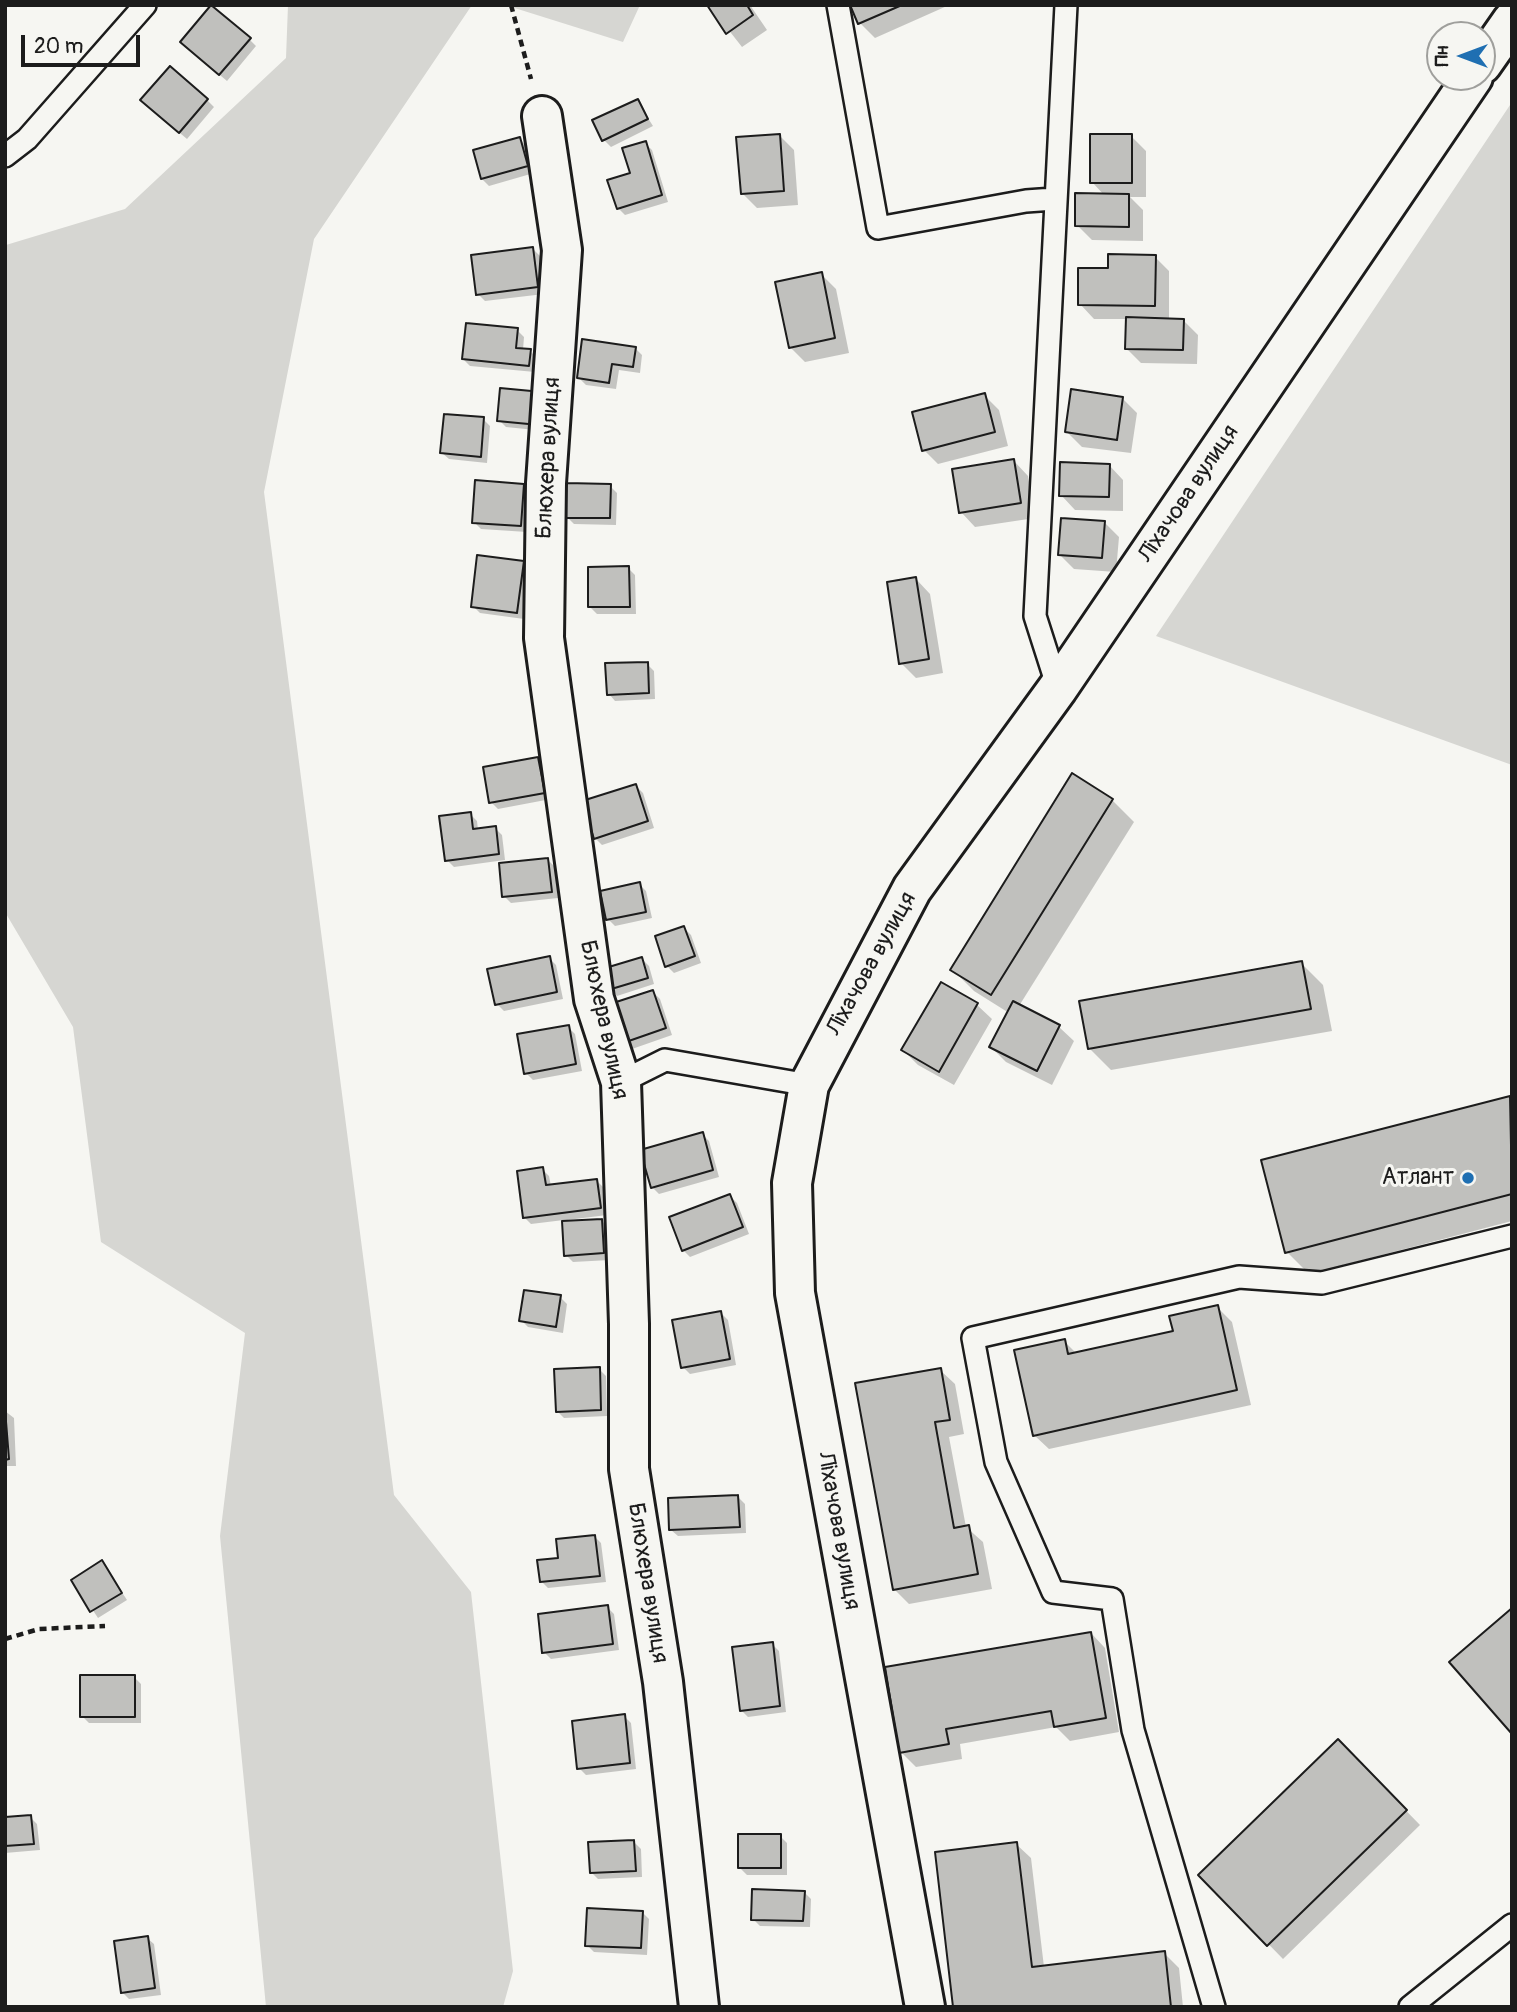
<!DOCTYPE html>
<html>
<head>
<meta charset="utf-8">
<style>
	body { margin:0 }
	#map { position:relative; width:1517px; height:2012px; overflow:hidden; background:#f6f6f2; font-family:Pangolin,sans-serif }
	canvas { display:block }
	.frame { position:absolute; inset:0; border:7px solid #1c1c1c; pointer-events:none }
	.north { position:absolute; left:1426px; top:21px; width:70px; height:70px; box-sizing:border-box; background:#f6f6f2; border:2px solid #9f9f9c; border-radius:50%; rotate:270deg; font-size:19px; font-weight:700; line-height:28px; text-align:center; color:#1c1c1c }
	.north::after { content:''; display:block; margin:auto; width:24px; height:32px; background:#1f6fb2; clip-path:polygon(50% 0,100% 100%,50% 72%,0 100%) }
	.scale { position:absolute; left:21px; top:35px; width:119px; height:32px; box-sizing:border-box; border:4px solid #1c1c1c; border-top:0; padding-left:9px; font-size:21px; line-height:24px; white-space:nowrap; color:#1c1c1c; -webkit-text-stroke:5px #f6f6f2; paint-order:stroke }
</style>
</head>
<body>
<div id="map">
<canvas width="1517" height="2012"></canvas>
<div class="frame"></div>
<div class="north">Пн</div>
<div class="scale">20 m</div>
</div>
<script>
const ctx = document.querySelector('canvas').getContext('2d');
ctx.lineJoin = 'round';
function paint(path, color) {
  ctx.fillStyle = color;
  ctx.fill(path, 'evenodd');
}
function poly(rows) {
  const path = new Path2D();
  for (const r of rows) {
    path.moveTo(r[0], r[1]);
    for (let i = 2; i < r.length; i += 2) path.lineTo(r[i], r[i + 1]);
  }
  return path;
}
function stroke(path, color, width, dash) {
  ctx.strokeStyle = color;
  ctx.lineWidth = width;
  ctx.lineCap = dash ? 'butt' : 'round';
  ctx.setLineDash(dash || []);
  ctx.stroke(path);
}
function drawText(font, color, halo, rows, align = 'center') {
  ctx.font = font + ' Pangolin,sans-serif';
  ctx.lineWidth = 6;
  ctx.setLineDash([]);
  ctx.textBaseline = 'middle';
  ctx.strokeStyle = halo;
  ctx.fillStyle = color;
  for (const [text, x, y, turn = 0] of rows) {
    ctx.save();
    ctx.translate(x, y);
    ctx.rotate((+turn || 0) * Math.PI / 180);
    ctx.textAlign = isNaN(turn) ? turn : align;
    if (halo) ctx.strokeText(text, 0, 0);
    ctx.fillText(text, 0, 0);
    ctx.restore();
  }
}
paint(poly([
	[288,5,472,5,314,239,264,492,394,1495,471,1592,513,1971,503,2007,266,2007,220,1536,245,1333,101,1242,73,1027,5,912,6,245,125,209,286,58],
	[505,5,640,5,623,42],
	[1512,102,1512,765,1156,636]
]), '#d6d6d2');
paint(poly([
	[709,5,750,5,767,30,742,47],
	[852,5,947,5,947,6,875,38,860,23],
	[249,39,256,46,227,81,189,49],
	[207,100,214,107,187,139,149,107],
	[637,101,653,126,611,147,604,140],
	[779,135,794,150,798,205,757,208,743,194],
	[1131,136,1146,151,1146,197,1130,197,1143,210,1143,241,1092,240,1077,225,1104,195,1092,182],
	[520,139,526,146,534,173,489,186,482,179],
	[645,143,652,150,668,202,625,215,618,208],
	[533,249,540,256,544,294,485,301,478,294],
	[1155,257,1169,271,1169,320,1183,320,1198,335,1197,364,1141,363,1126,348,1128,319,1094,319,1080,304,1109,270],
	[821,274,836,289,849,353,805,362,790,347],
	[517,330,524,337,523,350,530,351,537,358,535,372,470,366,463,359],
	[635,348,642,355,640,373,619,370,616,389,586,385,579,378],
	[502,390,545,431,506,427,499,420],
	[984,395,999,410,1008,446,938,464,924,450],
	[1122,398,1137,413,1131,453,1082,447,1067,432],
	[483,419,490,426,487,463,449,459,442,453],
	[1014,461,1028,476,1035,518,975,527,961,512],
	[1109,465,1123,480,1123,511,1075,510,1061,495],
	[523,486,530,493,527,532,481,529,474,522],
	[610,486,617,493,616,525,574,524,567,517],
	[1104,522,1119,537,1116,572,1074,569,1059,554],
	[523,563,530,570,524,619,480,613,473,606],
	[628,568,635,575,636,614,597,614,590,607],
	[916,579,930,594,943,673,916,678,901,663],
	[647,664,654,671,655,699,615,701,609,694],
	[538,759,545,766,551,799,498,809,491,802],
	[636,786,643,793,654,828,602,845,595,838],
	[1112,800,1134,822,1019,1006,1059,1027,1074,1041,1052,1085,1006,1062,991,1047,1009,1013,974,991,952,969],
	[470,814,477,821,478,830,495,828,502,835,505,860,454,867,447,860],
	[548,860,555,867,558,898,511,903,504,896],
	[639,884,646,891,652,918,615,926,608,919],
	[684,928,691,935,701,963,674,973,667,966],
	[549,958,556,965,563,999,504,1011,497,1004],
	[642,959,649,966,654,984,617,996,610,989],
	[1301,963,1323,985,1332,1031,1111,1070,1089,1048],
	[653,992,660,999,672,1035,632,1049,625,1042],
	[977,1005,992,1019,954,1085,918,1065,903,1050],
	[568,1027,575,1034,582,1071,533,1080,526,1073],
	[1510,1098,1512,1221,1309,1274,1287,1252],
	[702,1134,709,1141,719,1177,659,1194,652,1187],
	[542,1169,549,1176,551,1186,596,1180,603,1187,607,1215,567,1220,567,1223,601,1220,608,1227,610,1260,573,1262,566,1255,564,1220,531,1224,524,1217],
	[730,1196,737,1203,749,1234,690,1257,683,1250],
	[560,1297,567,1304,563,1333,528,1327,521,1320],
	[1217,1307,1232,1322,1251,1405,1049,1449,1034,1435,1064,1341,1077,1354,1175,1332],
	[721,1313,728,1320,736,1365,690,1374,683,1367],
	[599,1369,606,1376,607,1416,564,1418,557,1411],
	[940,1370,955,1384,964,1434,949,1437,966,1527,983,1542,992,1589,909,1604,894,1589],
	[5,1411,14,1418,16,1466,5,1466],
	[738,1497,745,1504,746,1533,678,1536,671,1530],
	[594,1536,601,1543,606,1582,548,1588,541,1581,559,1560],
	[102,1562,127,1600,98,1618,73,1580],
	[607,1607,614,1614,619,1650,551,1659,544,1652],
	[1091,1633,1105,1648,1119,1732,1070,1741,1056,1727,960,1744,962,1759,916,1767,901,1752],
	[772,1644,779,1651,786,1712,748,1717,741,1710],
	[134,1677,141,1684,141,1723,89,1723,82,1716],
	[624,1716,631,1723,636,1769,586,1775,579,1768],
	[1338,1741,1420,1825,1283,1959,1201,1875],
	[30,1817,37,1824,40,1850,5,1853,5,1819],
	[780,1836,787,1843,787,1875,747,1875,740,1868],
	[634,1842,641,1849,642,1877,598,1879,591,1872],
	[1016,1844,1031,1858,1044,1967,1164,1953,1179,1968,1183,2007,955,2007],
	[804,1892,811,1899,810,1927,760,1926,753,1919],
	[642,1912,649,1919,647,1955,594,1952,587,1945],
	[147,1938,154,1944,161,1995,129,1999,122,1992]
]), '#0003');
const building = poly([
	[211,5,251,38,219,75,180,42,211,5],
	[707,5,747,5,753,15,726,34,707,5],
	[850,5,902,5,858,24,850,5],
	[170,66,208,99,179,133,140,100,170,66],
	[638,99,648,119,602,141,592,120,638,99],
	[780,134,784,191,741,194,736,137,780,134],
	[1090,134,1132,134,1132,183,1090,183,1090,134],
	[520,137,528,166,481,179,473,150,520,137],
	[646,141,662,195,617,209,607,180,630,173,622,148,646,141],
	[1075,193,1129,194,1129,227,1075,226,1075,193],
	[533,247,538,287,476,295,471,255,533,247],
	[1108,254,1156,255,1155,306,1078,305,1078,268,1108,268,1108,254],
	[822,272,835,338,789,348,775,282,822,272],
	[1126,317,1184,319,1183,350,1125,349,1126,317],
	[466,323,518,328,516,348,531,349,529,366,462,359,466,323],
	[582,339,636,347,633,367,612,364,609,383,577,378,582,339],
	[500,388,542,392,539,425,497,421,500,388],
	[1071,389,1123,397,1117,440,1065,432,1071,389],
	[985,393,995,432,922,451,912,412,985,393],
	[444,414,484,417,481,457,440,453,444,414],
	[1014,459,1021,503,959,513,952,469,1014,459],
	[1060,462,1110,464,1109,497,1059,496,1060,462],
	[475,480,524,484,521,526,472,523,475,480],
	[566,483,611,484,610,518,565,518,566,483],
	[1061,518,1105,521,1102,558,1058,555,1061,518],
	[477,555,524,561,517,613,471,607,477,555],
	[629,566,630,607,588,607,588,567,629,566],
	[916,577,929,659,899,664,887,582,916,577],
	[648,662,649,693,607,695,605,663,648,662],
	[538,757,545,793,489,803,483,767,538,757],
	[1072,773,1113,799,991,995,950,970,1072,773],
	[636,784,648,821,594,839,582,801,636,784],
	[471,812,473,829,496,826,499,854,445,861,439,816,471,812],
	[548,858,552,892,502,897,499,863,548,858],
	[640,882,646,912,606,920,600,891,640,882],
	[684,926,695,956,665,967,655,936,684,926],
	[550,956,557,992,495,1005,487,969,550,956],
	[642,957,648,978,608,990,602,969,642,957],
	[1302,961,1311,1009,1088,1049,1079,1001,1302,961],
	[941,982,978,1003,939,1072,901,1050,941,982],
	[653,990,666,1028,623,1043,610,1004,653,990],
	[1013,1001,1060,1025,1037,1071,989,1047,1013,1001],
	[569,1025,576,1064,524,1074,517,1034,569,1025],
	[1510,1096,1512,1194,1285,1253,1261,1160,1510,1096],
	[703,1132,713,1170,651,1188,640,1150,703,1132],
	[543,1167,546,1185,597,1179,601,1208,523,1218,517,1171,543,1167],
	[730,1194,743,1227,682,1251,669,1217,730,1194],
	[602,1219,604,1253,564,1256,562,1221,602,1219],
	[524,1290,561,1295,556,1327,519,1321,524,1290],
	[1218,1305,1237,1390,1033,1436,1014,1350,1065,1339,1068,1354,1173,1331,1169,1316,1218,1305],
	[721,1311,730,1359,681,1368,672,1320,721,1311],
	[600,1367,601,1410,556,1412,554,1369,600,1367],
	[941,1368,950,1420,935,1422,954,1528,969,1525,978,1574,893,1590,855,1383,941,1368],
	[5,1409,9,1459,5,1460,5,1409],
	[738,1495,740,1527,669,1530,668,1498,738,1495],
	[595,1535,600,1576,540,1582,537,1560,558,1558,556,1539,595,1535],
	[102,1560,122,1593,90,1612,71,1580,102,1560],
	[608,1605,613,1644,542,1653,538,1614,608,1605],
	[1512,1608,1512,1734,1449,1662,1512,1608],
	[1091,1632,1106,1718,1054,1727,1051,1711,946,1729,949,1744,899,1753,885,1667,1091,1632],
	[773,1642,780,1706,740,1711,732,1647,773,1642],
	[80,1675,135,1675,135,1717,80,1717,80,1675],
	[625,1714,630,1763,577,1769,572,1721,625,1714],
	[1338,1739,1407,1810,1267,1946,1198,1875,1338,1739],
	[31,1815,34,1844,5,1846,5,1817,31,1815],
	[738,1834,781,1834,781,1868,738,1868,738,1834],
	[634,1840,636,1871,590,1873,588,1842,634,1840],
	[1017,1842,1032,1967,1165,1951,1171,2007,953,2007,935,1852,1017,1842],
	[752,1889,805,1891,803,1921,751,1920,752,1889],
	[587,1908,643,1911,641,1948,585,1946,587,1908],
	[148,1936,155,1988,121,1993,114,1941,148,1936]
]);
paint(building, '#c0c0bd');
stroke(building, '#1c1c1c', 2);
const service = poly([
	[838,5,878,228,1026,201,1054,199],
	[5,156,27,139,145,5],
	[1058,688,1035,616,1066,5],
	[621,1082,665,1060,809,1085],
	[1214,2007,1133,1730,1112,1599,1053,1592,996,1462,973,1338,1239,1277,1322,1283,1512,1236],
	[1410,2007,1512,1925]
]);
const minor = poly([
	[542,116,562,250,546,483,544,638,594,999,621,1082,629,1324,629,1469,663,1682,699,2007]
]);
const tertiary = poly([
	[1482,64,1512,21],
	[925,2007,795,1293,792,1183,809,1085,912,889,1058,688,1473,77]
]);
stroke(service, '#1c1c1c', 26);
stroke(minor, '#1c1c1c', 44);
stroke(tertiary, '#1c1c1c', 44);
stroke(poly([
	[511,5,531,79],
	[5,1639,39,1629,105,1626]
]), '#1c1c1c', 4.5, [7, 5]);
stroke(service, '#f6f6f2', 21);
stroke(minor, '#f6f6f2', 38);
stroke(tertiary, '#f6f6f2', 38);
for (const [x, y, r, color] of [
	[1468,1178,7,"#1f6fb2"]
]) {
  const dot = new Path2D();
  dot.arc(x, y, r, 0, 2 * Math.PI);
  ctx.fillStyle = color;
  ctx.fill(dot);
  stroke(dot, '#f6f6f2', 2.5);
}
drawText('23px', '#1c1c1c', '#f6f6f2', [
	["Блюхера вулиця",549,458,-87],
	["Ліхачова вулиця",1189,494,-56],
	["Ліхачова вулиця",872,964,-61],
	["Блюхера вулиця",603,1020,78],
	["Ліхачова вулиця",838,1531,80],
	["Блюхера вулиця",647,1583,81]
]);
drawText('23px', '#1c1c1c', '#f6f6f2', [
	["Атлант",1454,1178]
], 'right');
</script>
</body>
</html>
